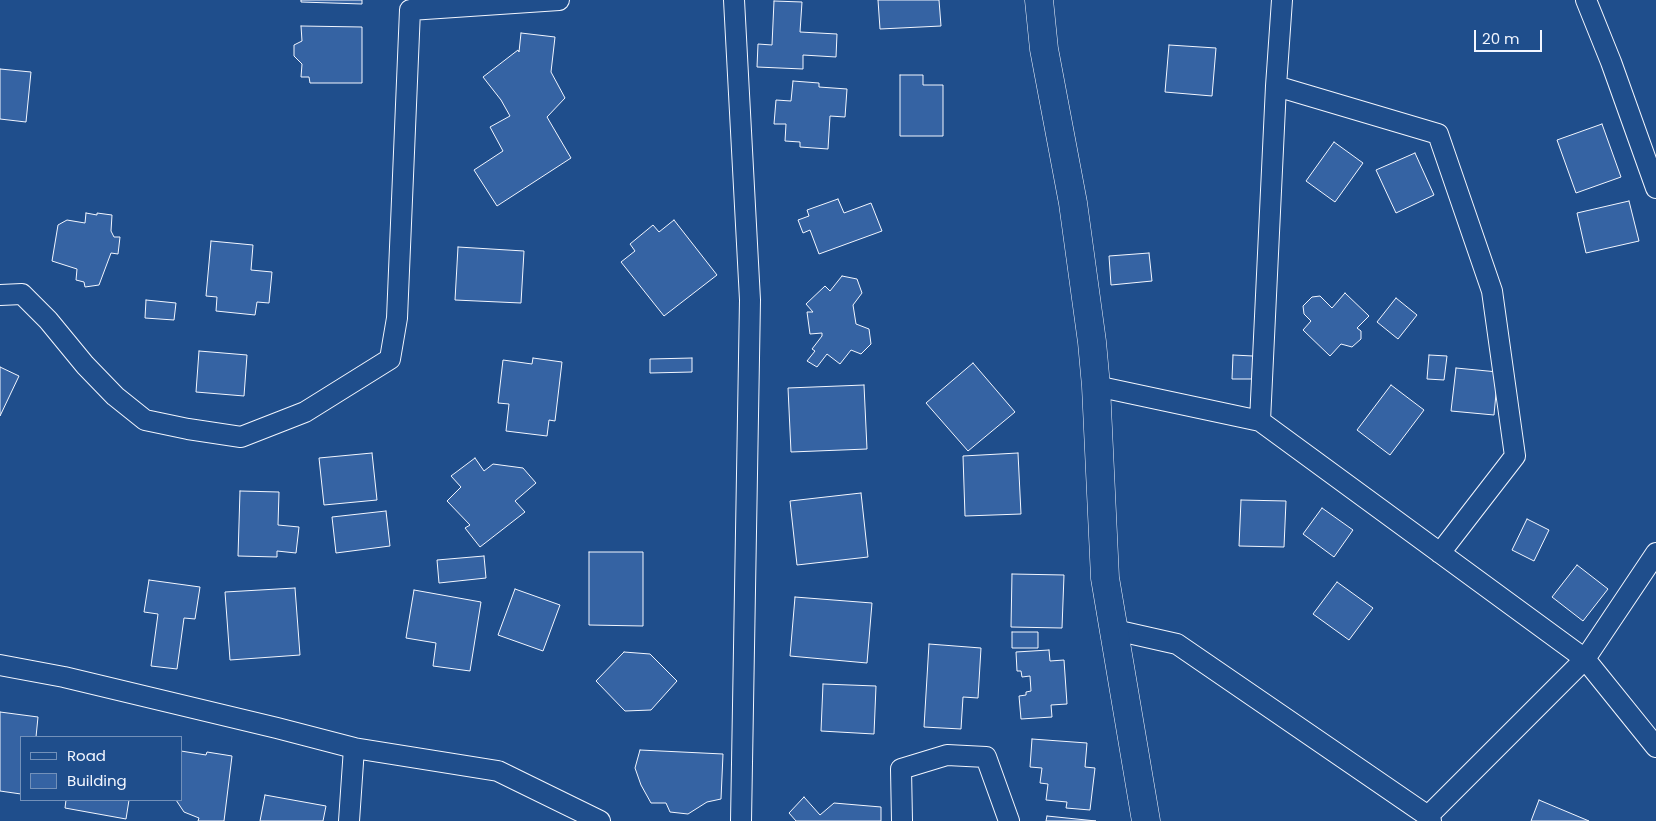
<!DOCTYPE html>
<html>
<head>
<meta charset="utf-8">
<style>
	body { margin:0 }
	#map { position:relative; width:1656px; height:821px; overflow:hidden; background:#1f4e8c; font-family:Poppins,sans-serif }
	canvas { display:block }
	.legend { position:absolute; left:20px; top:736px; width:162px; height:65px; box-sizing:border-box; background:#1f4e8c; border:1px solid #7391ba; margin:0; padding:6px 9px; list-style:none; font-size:15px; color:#f2f6ff }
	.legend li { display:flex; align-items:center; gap:10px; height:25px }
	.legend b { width:25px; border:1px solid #7391ba }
	.scale { position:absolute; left:1474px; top:30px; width:68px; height:22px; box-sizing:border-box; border:2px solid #f2f6ff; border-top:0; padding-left:6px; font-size:15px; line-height:18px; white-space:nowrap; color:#f2f6ff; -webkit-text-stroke:4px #1f4e8c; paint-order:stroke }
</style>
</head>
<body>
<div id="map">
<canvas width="1656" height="821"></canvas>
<ul class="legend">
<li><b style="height:6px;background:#1f4e8c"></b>Road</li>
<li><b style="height:14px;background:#3563a3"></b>Building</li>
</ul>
<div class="scale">20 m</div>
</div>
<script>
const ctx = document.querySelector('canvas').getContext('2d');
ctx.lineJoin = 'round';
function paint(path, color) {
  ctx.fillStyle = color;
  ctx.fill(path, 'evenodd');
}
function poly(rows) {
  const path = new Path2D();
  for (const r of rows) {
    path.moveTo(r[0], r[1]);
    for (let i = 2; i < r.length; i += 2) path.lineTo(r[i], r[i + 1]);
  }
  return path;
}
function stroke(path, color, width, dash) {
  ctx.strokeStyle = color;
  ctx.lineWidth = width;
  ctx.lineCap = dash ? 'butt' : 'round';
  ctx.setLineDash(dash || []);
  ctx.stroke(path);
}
const building = poly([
	[301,0,362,0,362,4,301,2,301,0],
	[878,0,939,0,941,26,880,29,878,0],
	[774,1,802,2,800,32,837,34,836,57,803,55,803,69,757,67,758,44,772,45,774,1],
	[301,26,362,27,362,83,310,83,309,77,301,77,302,64,294,56,294,45,302,41,301,26],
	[521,33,555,37,551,72,565,98,547,117,571,158,497,206,474,170,503,151,490,127,510,116,501,100,483,77,518,50,519,52,521,33],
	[1169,45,1216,48,1212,96,1165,92,1169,45],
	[0,69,31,72,26,122,0,119,0,69],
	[900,75,923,75,923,85,943,85,943,136,900,136,900,75],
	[793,81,819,83,819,87,847,89,845,117,830,116,828,149,800,147,800,142,785,141,786,124,774,124,776,100,791,101,793,81],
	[1602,124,1621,177,1576,193,1557,140,1602,124],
	[1334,142,1363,163,1335,202,1306,181,1334,142],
	[1415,153,1434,195,1396,213,1376,170,1415,153],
	[838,199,844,213,871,203,882,231,819,254,810,230,803,233,798,220,809,216,807,210,838,199],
	[1629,201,1639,241,1586,253,1577,213,1629,201],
	[86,213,97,215,97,213,112,215,111,231,114,237,120,237,118,254,111,253,99,285,85,287,84,282,76,280,77,269,52,261,58,225,67,220,85,223,86,213],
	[674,220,717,275,664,316,621,262,635,251,630,244,653,225,659,232,674,220],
	[211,241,253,245,251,270,272,272,269,303,257,302,255,315,216,311,217,297,206,296,211,241],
	[458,247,524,251,521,303,455,300,458,247],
	[1149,253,1152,281,1111,285,1109,256,1149,253],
	[842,276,857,279,862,293,853,305,856,324,869,329,871,344,861,354,851,350,840,364,827,354,817,367,807,361,815,351,812,349,822,336,822,333,810,334,807,312,813,312,806,304,825,286,830,291,842,276],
	[1345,293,1369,316,1357,328,1361,331,1361,339,1352,347,1341,344,1330,356,1303,330,1311,321,1304,314,1303,306,1312,297,1320,296,1332,308,1345,293],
	[1396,298,1417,315,1398,339,1377,322,1396,298],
	[146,300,176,303,174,320,145,318,146,300],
	[199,351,247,355,244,396,196,392,199,351],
	[1233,355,1253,356,1252,379,1232,379,1233,355],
	[1429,355,1447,356,1444,380,1427,379,1429,355],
	[533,358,562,362,555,421,549,420,547,436,506,431,509,404,498,403,503,360,532,364,533,358],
	[692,358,692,372,650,373,650,359,692,358],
	[973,363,1015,412,968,451,926,403,973,363],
	[0,367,19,376,0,416,0,367],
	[1456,368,1498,372,1494,415,1451,411,1456,368],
	[864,385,867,449,791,452,788,388,864,385],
	[1391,385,1424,410,1390,455,1357,430,1391,385],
	[372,453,377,500,324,505,319,458,372,453],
	[1018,453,1021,514,965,516,963,456,1018,453],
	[475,458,484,471,493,464,523,468,536,483,515,501,525,512,480,547,465,528,470,525,447,501,461,487,451,476,475,458],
	[240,491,279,492,278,525,299,527,296,553,277,551,277,557,238,556,240,491],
	[861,493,868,557,797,565,790,501,861,493],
	[1241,500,1286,501,1284,547,1239,546,1241,500],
	[1322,508,1353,530,1334,557,1303,534,1322,508],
	[386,511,390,546,336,553,332,517,386,511],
	[1527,519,1549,530,1534,561,1512,550,1527,519],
	[589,552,643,552,643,626,589,625,589,552],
	[484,556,486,578,439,583,437,560,484,556],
	[1577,565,1608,589,1583,621,1552,597,1577,565],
	[1012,574,1064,575,1062,628,1011,627,1012,574],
	[149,580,200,587,195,619,184,618,177,669,151,666,158,614,144,612,149,580],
	[1337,582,1373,608,1349,640,1313,614,1337,582],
	[295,588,300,655,230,660,225,592,295,588],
	[515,589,560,605,543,651,498,635,515,589],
	[414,590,481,602,470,671,433,666,436,643,406,638,414,590],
	[795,597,872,603,867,663,790,656,795,597],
	[1012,632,1038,632,1038,648,1012,648,1012,632],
	[929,644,981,648,978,698,963,697,961,729,924,727,929,644],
	[1049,650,1050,661,1064,660,1067,704,1051,705,1052,717,1021,719,1019,696,1026,695,1026,692,1031,691,1030,676,1022,677,1021,671,1017,671,1016,652,1049,650],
	[624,652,650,654,677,681,651,710,625,711,596,681,624,652],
	[823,684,876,686,874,734,821,731,823,684],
	[0,712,38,717,36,737,21,737,21,794,0,791,0,712],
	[1032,739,1087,743,1085,767,1095,768,1090,810,1066,808,1067,802,1046,800,1048,784,1040,783,1042,768,1030,767,1032,739],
	[640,750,723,754,721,799,707,802,688,814,670,812,666,803,651,803,641,785,635,768,640,750],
	[181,751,206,755,207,752,232,756,224,821,198,821,199,818,184,812,176,800,181,800,181,751],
	[265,795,326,806,323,821,260,821,265,795],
	[804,797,820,815,834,803,881,807,881,821,796,821,789,813,804,797],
	[66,800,129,800,126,819,65,808,66,800],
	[1539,800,1589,821,1531,821,1539,800],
	[1047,816,1096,821,1046,821,1047,816]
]);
paint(building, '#3563a3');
stroke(building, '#f2f6ff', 1);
const street = poly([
	[734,0,750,300,741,821],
	[1586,0,1611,62,1656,188],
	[1276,86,1438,134,1492,291,1515,456,1440,553],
	[0,295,22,294,48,320,85,365,115,396,145,420,188,429,241,437,305,412,390,359,397,318,410,10,559,0],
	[1096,386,1260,421,1585,659,1428,816],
	[1260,421,1276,86,1282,0],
	[1656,553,1585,659,1656,747],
	[1115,630,1177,644,1428,816,1431,821],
	[0,665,64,677,277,728,354,748],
	[349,821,354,748,498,771,600,821],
	[902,821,901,769,947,755,986,757,1009,821]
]);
const secondary = poly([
	[1039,0,1044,49,1073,203,1092,342,1096,386,1105,578,1146,821]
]);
stroke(street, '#f2f6ff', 22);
stroke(secondary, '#f2f6ff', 29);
stroke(street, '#1f4e8c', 20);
stroke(secondary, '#1f4e8c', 28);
</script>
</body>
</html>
